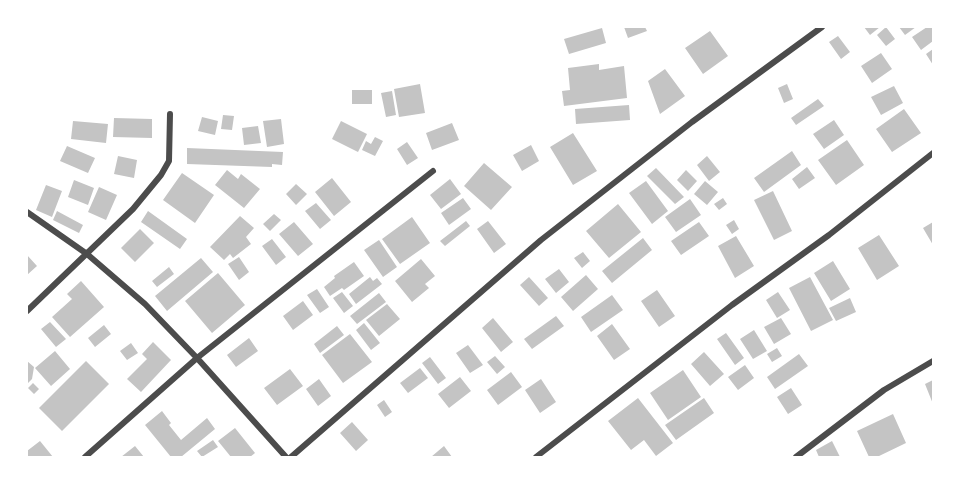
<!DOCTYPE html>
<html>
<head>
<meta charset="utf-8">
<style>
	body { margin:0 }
	#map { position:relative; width:960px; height:484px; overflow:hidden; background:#fff; font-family:Lora,serif }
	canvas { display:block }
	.frame { position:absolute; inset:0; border:28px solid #fff; pointer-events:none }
</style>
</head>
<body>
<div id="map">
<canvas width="960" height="484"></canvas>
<div class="frame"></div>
</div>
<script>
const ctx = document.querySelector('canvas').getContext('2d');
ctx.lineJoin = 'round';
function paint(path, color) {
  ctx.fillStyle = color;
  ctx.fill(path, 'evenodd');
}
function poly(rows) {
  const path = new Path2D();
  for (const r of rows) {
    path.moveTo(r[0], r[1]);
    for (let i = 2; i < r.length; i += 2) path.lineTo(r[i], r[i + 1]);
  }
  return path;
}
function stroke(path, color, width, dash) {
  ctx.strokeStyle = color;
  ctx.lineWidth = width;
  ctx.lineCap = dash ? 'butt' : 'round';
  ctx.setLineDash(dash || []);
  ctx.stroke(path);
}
paint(poly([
	[624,27,645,27,647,31,628,38],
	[864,27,880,27,870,35],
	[886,27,895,39,886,46,877,35],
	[899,27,916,27,905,35],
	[927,27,933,27,933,41,921,50,912,37],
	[602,28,606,43,569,54,564,39],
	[710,31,728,56,703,74,685,48],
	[838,36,850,52,841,59,829,42],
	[933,49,933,65,926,54],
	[881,53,892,69,872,83,861,66],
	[599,64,599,70,624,66,627,98,564,106,562,91,570,90,568,68],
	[665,69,685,96,660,114,648,81],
	[420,84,425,113,399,117,394,89],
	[787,84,793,99,784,103,778,88],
	[894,86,903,103,881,115,871,97],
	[352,90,372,90,372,104,352,104],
	[392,91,396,115,386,117,381,93],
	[818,99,824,106,796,125,791,118],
	[629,105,630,120,576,124,575,109],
	[904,109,921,133,892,152,876,129],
	[223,115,234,116,232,130,221,129],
	[202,117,218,121,215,135,198,131],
	[114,118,152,119,152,138,113,137],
	[281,119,284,144,267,147,263,121],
	[834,120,844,135,824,149,813,134],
	[73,121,108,124,106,143,71,139],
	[341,121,367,134,358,152,332,139],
	[452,123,459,140,432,150,426,133],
	[258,126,261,143,244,145,242,128],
	[573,133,597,171,573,185,550,147],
	[375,137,383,141,375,156,362,150,366,141,371,144],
	[847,140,864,165,836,185,818,160],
	[407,142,418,158,407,165,397,149],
	[531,145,539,161,522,171,513,155],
	[67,146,95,158,88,173,60,161],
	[187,148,283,152,282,165,272,164,272,167,187,164],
	[792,151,801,165,764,192,754,178],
	[118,156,137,160,134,178,114,174],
	[707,156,720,172,709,181,697,165],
	[484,163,512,187,491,210,464,186],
	[807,167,815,178,799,189,792,179],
	[656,168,684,197,675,204,647,176],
	[227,170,238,179,241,174,260,189,244,208,215,185],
	[686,170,697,181,688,191,677,180],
	[182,173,214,195,195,223,163,200],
	[332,178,351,202,334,216,315,192],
	[450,179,461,194,441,209,430,195],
	[74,180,94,188,88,205,68,197],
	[646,181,668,211,652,224,629,193],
	[705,181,718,192,707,205,694,194],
	[296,184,307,194,296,205,286,194],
	[46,185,62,191,52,217,36,210],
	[99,187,117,195,106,220,88,212],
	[773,191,792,231,774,240,754,200],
	[463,198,471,209,449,225,441,213],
	[723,198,727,204,719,210,714,204],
	[690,199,701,215,676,232,665,217],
	[316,203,331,220,320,229,305,211],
	[618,204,641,232,609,258,586,231],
	[57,211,83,225,79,233,53,220],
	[148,211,187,239,180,249,141,222],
	[274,214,281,220,270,231,263,224],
	[240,216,254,228,246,237,251,244,233,258,230,254,224,260,210,247],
	[412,217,430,243,400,264,382,239],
	[734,220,739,229,732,234,726,225],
	[466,221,470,226,445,246,440,241],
	[488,221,506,244,494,253,477,229],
	[294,222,313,244,298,256,279,234],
	[699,222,709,236,681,255,671,241],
	[933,222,933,245,923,228],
	[140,229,154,243,135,262,121,248],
	[879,235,899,266,877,280,858,248],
	[736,236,754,266,735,278,718,246],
	[643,238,652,250,612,283,602,271],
	[272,239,286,257,276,265,262,246],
	[379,240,397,267,383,277,364,250],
	[583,252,590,261,582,268,574,258],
	[27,255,37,266,27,275],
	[239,257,249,272,239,280,228,264],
	[201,258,213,272,167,311,155,296],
	[421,259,435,276,425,284,429,288,412,302,395,281],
	[833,261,850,289,831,301,814,273],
	[354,262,364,276,344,290,342,288,330,296,324,287,335,278,334,276],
	[169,267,174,274,157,287,152,281],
	[559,269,569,282,556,293,545,279],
	[218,273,245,305,212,333,185,301],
	[586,275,598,289,573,311,561,297],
	[370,277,373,281,377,278,382,284,356,304,349,294],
	[529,277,548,298,539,306,520,285],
	[810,277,833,320,811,331,789,288],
	[81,281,104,307,70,337,52,317,72,299,67,294],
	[317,289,329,307,320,313,307,295],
	[657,290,675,316,659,327,641,301],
	[342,292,353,306,344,313,333,298],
	[778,292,790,310,777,318,766,300],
	[379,293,386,302,357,324,350,316],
	[612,295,623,310,591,332,581,317],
	[850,298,856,312,836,321,829,308],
	[303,301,313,315,293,330,283,316],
	[387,304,400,319,379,336,366,320],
	[556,316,564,326,532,349,524,339],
	[493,318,513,342,501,352,482,328],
	[781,318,791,334,774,344,764,327],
	[50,322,66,339,56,347,41,329],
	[364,323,380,343,371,350,356,330],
	[612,324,630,349,614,360,597,336],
	[104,325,111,334,95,347,88,338],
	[337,326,344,335,320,353,314,344],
	[754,330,767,351,753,359,740,339],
	[726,333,744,358,735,365,717,339],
	[350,334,372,362,343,383,322,355],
	[249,338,258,351,236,367,227,355],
	[153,342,171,360,141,392,127,379,147,359,142,354],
	[131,343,138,353,127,360,120,351],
	[468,345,483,365,470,373,456,353],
	[777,348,782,356,772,362,767,354],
	[55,351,70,369,51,386,35,368],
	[704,352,724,374,710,386,691,364],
	[799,354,808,366,775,389,767,377],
	[495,356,505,367,497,374,487,362],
	[430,357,446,378,438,384,422,363],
	[27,361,34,367,32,379,27,384],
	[86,361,109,384,62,431,39,408],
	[745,365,754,378,738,390,728,377],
	[420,368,428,378,408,393,400,383],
	[290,369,303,386,277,405,264,388],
	[683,370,701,397,668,420,650,393],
	[511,372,522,387,498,405,487,390],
	[460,377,471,391,449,408,438,394],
	[319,379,331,396,318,406,306,389],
	[541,379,556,402,540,413,525,390],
	[933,380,933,404,925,384],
	[33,383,39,389,34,394,28,388],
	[791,388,802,405,788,414,777,397],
	[638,398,673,443,656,456,644,440,631,450,608,421],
	[704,398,714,413,676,440,665,425],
	[384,400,392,412,385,417,377,405],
	[162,411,171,423,169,425,181,440,207,418,215,429,181,457,171,457,145,425],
	[893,414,906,443,877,457,869,457,857,431],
	[352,422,368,440,356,451,340,433],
	[235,428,255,453,250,457,231,457,218,441],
	[213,440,218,447,202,457,197,451],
	[40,441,53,457,27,457,27,451],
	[832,441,840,457,819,457,816,450],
	[135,446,144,457,121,457],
	[444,446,452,457,431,457]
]), '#c4c4c4');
stroke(poly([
	[27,212,87,254,145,304,197,358,286,457],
	[27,311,133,209,161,175,169,161,170,114],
	[85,457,197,358,433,171],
	[291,457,541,240,692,122,822,27],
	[536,457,732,305,829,235,933,153],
	[796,457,884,390,933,361]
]), '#4c4c4c', 6);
</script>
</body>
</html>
